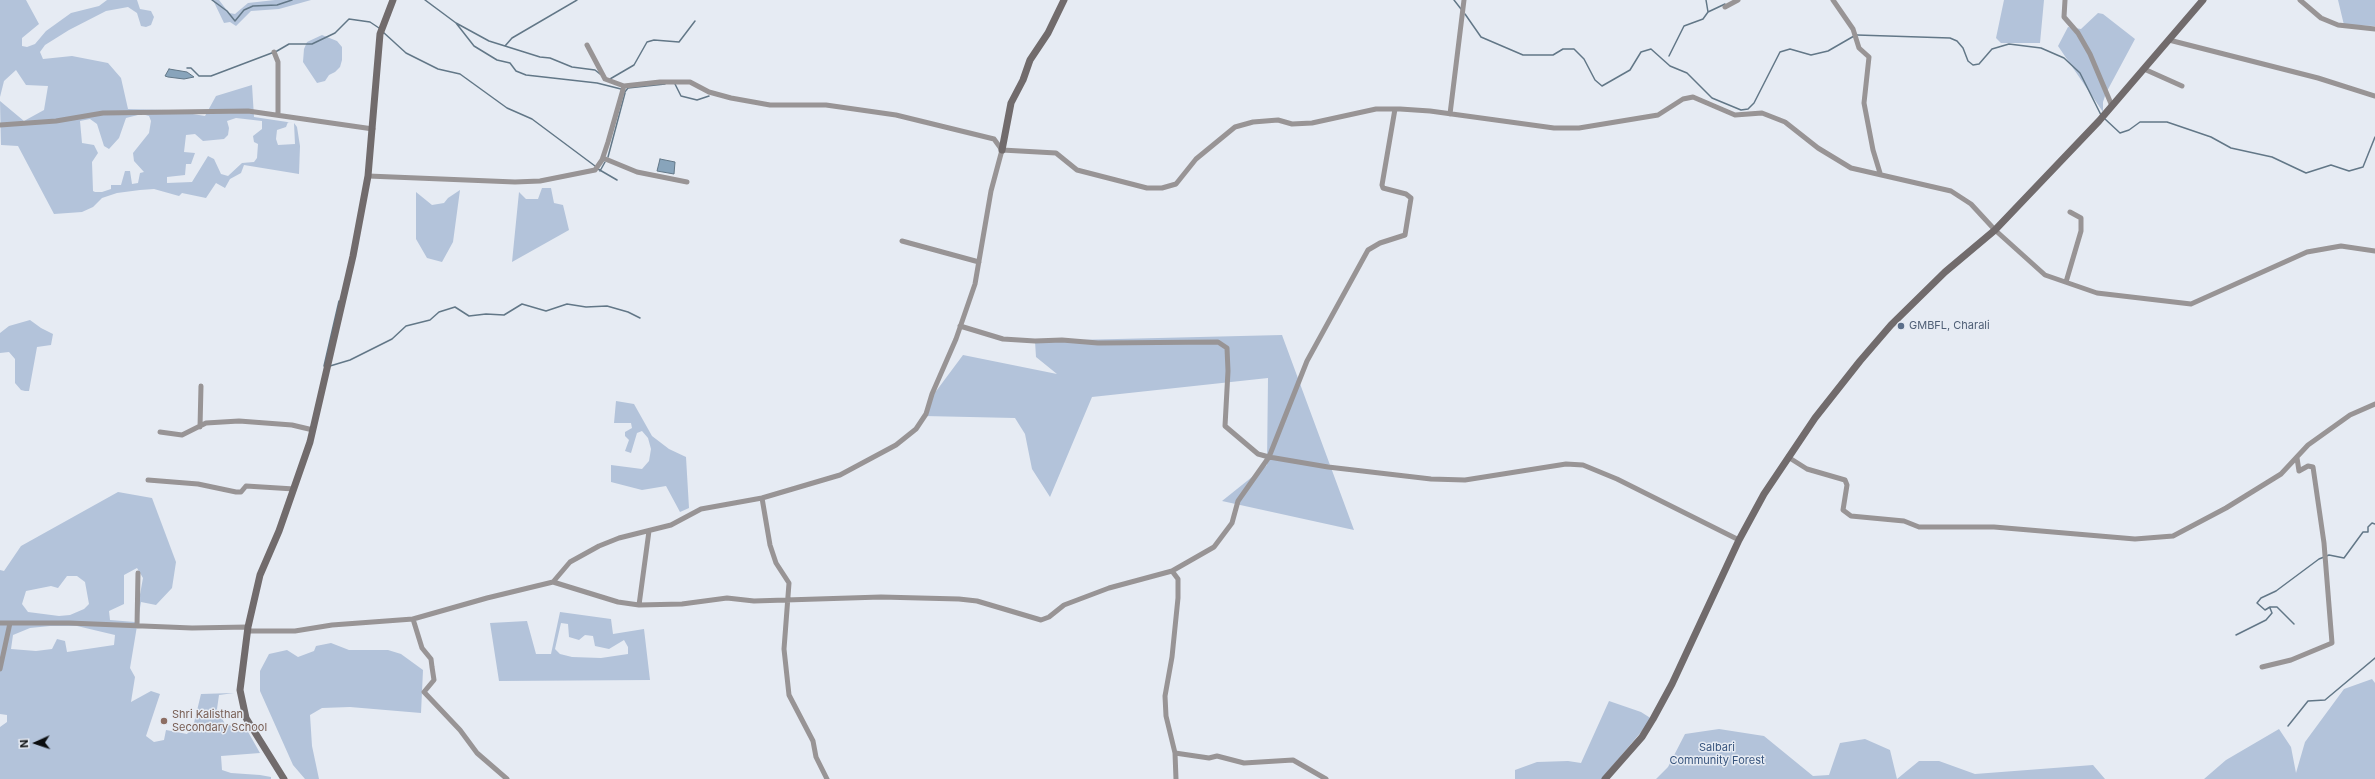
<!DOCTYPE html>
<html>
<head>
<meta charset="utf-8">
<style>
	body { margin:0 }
	#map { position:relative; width:2375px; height:779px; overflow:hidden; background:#e6ebf3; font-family:Inter,sans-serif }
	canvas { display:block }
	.north { position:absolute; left:16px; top:723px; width:40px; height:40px; -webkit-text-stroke:3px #e6ebf3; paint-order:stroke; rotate:267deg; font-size:11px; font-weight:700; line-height:16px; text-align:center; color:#0b0d0f }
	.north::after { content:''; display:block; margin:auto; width:14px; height:18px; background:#0b0d0f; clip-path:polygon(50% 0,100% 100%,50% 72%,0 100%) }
</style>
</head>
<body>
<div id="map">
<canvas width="2375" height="779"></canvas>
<div class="north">N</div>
</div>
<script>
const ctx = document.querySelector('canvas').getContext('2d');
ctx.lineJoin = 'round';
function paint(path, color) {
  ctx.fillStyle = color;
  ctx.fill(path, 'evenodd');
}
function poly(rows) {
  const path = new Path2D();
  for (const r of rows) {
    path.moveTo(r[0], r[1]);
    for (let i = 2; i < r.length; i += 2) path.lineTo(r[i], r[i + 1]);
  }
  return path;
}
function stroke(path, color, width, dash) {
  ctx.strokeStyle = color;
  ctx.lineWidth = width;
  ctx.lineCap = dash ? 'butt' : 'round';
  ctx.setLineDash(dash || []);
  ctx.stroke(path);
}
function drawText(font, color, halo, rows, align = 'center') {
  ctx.font = font + ' Inter,sans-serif';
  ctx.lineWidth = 3;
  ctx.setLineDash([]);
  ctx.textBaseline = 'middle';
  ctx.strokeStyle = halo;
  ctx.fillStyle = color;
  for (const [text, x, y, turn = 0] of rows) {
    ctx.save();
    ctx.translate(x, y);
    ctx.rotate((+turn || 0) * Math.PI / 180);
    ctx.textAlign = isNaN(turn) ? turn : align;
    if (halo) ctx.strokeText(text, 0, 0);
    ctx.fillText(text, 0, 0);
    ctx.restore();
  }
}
paint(poly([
	[0,0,26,0,39,24,22,38,22,46,27,47,35,44,46,31,71,13,99,6,107,0,137,0,140,9,151,11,154,17,151,25,146,27,141,26,137,13,128,7,106,11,69,30,45,45,40,52,43,59,72,56,108,63,121,78,128,109,169,110,205,116,216,96,252,85,254,117,294,123,297,127,300,146,299,174,244,165,241,173,230,179,225,188,216,183,206,198,182,193,179,196,154,189,140,190,117,193,102,198,93,207,82,212,54,214,18,146,1,145,0,101,24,121,44,110,48,86,26,85,16,70,4,81,0,97],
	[142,114,149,116,151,121,149,133,133,153,134,161,144,172,140,173,138,183,132,184,130,171,125,171,121,185,111,185,111,189,102,192,95,192,93,191,92,162,98,153,94,145,82,143,80,121,90,119,97,124,104,146,109,149,119,138,126,118],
	[236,118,262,121,262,129,253,136,254,142,258,144,257,158,254,162,242,163,228,176,221,174,214,159,208,156,192,182,167,183,167,177,185,175,186,164,191,164,195,153,184,152,186,135,195,134,203,141,224,139,228,135,229,128,227,121],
	[288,122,294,123,295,144,278,145,276,139,277,130,286,127],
	[213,0,219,0,229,13,235,14,248,3,275,0,311,0,279,9,251,11,236,26,230,22,224,23],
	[2004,0,2044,0,2040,43,2001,43,1996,38],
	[2338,0,2375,0,2375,26,2344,25],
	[2098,13,2103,14,2135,39,2106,93,2103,102,2103,112,2058,46,2068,27,2081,29],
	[322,35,337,41,342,47,342,60,340,67,335,72,329,75,325,81,317,83,303,62,304,49,307,42],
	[542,188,551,188,554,203,563,205,569,230,512,262,519,192,526,199,538,199],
	[460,190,453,242,442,262,427,258,416,239,416,192,432,205,444,203,448,198],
	[30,320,41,328,53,334,51,345,37,347,29,391,25,391,21,390,15,383,15,359,9,352,0,353,0,333,9,326],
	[1282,335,1354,530,1222,501,1267,465,1268,378,1092,397,1050,497,1032,469,1025,434,1015,418,924,416,931,398,963,355,1057,374,1036,357,1035,341],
	[616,401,634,404,652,436,669,449,686,457,689,508,680,512,666,486,642,490,611,482,611,465,642,469,649,461,651,449,648,438,642,431,637,433,631,453,625,451,629,440,625,436,625,432,632,428,631,423,614,423],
	[118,492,152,498,176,562,172,588,156,605,141,602,130,668,135,677,131,702,151,691,160,694,146,736,154,742,164,740,166,730,187,734,193,727,201,694,234,693,219,695,217,709,225,724,247,730,260,753,221,756,222,770,231,773,260,775,271,777,271,779,0,779,0,727,7,722,7,715,0,714,0,570,4,571,21,546],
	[137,568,143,578,135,622,110,620,109,611,124,604,124,575],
	[67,576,77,576,85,582,89,604,84,609,70,615,59,616,28,612,22,604,26,591,51,586,58,588],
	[50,626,77,626,115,635,114,645,67,652,65,641,57,639,52,649,36,651,11,649,13,635,30,628],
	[560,612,611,619,613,634,644,629,650,680,499,681,490,623,527,621,536,654,551,654],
	[561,623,568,624,569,637,579,640,585,635,593,636,595,646,609,649,624,640,628,647,628,654,601,658,572,657,560,654,555,649],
	[331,643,349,650,388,650,401,654,423,670,421,713,350,707,322,708,310,715,312,746,319,779,305,779,293,765,260,691,260,671,269,654,287,650,298,657,314,651,316,646],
	[2372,679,2375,683,2375,779,2204,779,2226,760,2279,729,2291,747,2296,773,2305,742,2344,689],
	[1609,701,1641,712,1652,719,1604,776,1608,779,1515,779,1515,770,1537,762,1568,761,1581,763],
	[1719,729,1764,736,1813,776,1829,775,1840,743,1865,739,1890,750,1897,779,1919,761,1939,761,1975,774,2093,765,2105,779,1656,779,1668,767,1685,734]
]), '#b3c3da');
const water = poly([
	[169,69,187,72,194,77,184,79,168,77,165,76,169,69],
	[660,159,675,162,674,174,657,171,660,159]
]);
paint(water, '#88a4bb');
stroke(water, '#627787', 1);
stroke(poly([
	[212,0,227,11,235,21,244,10,253,6,277,5,292,0],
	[425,0,456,23,489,41,505,46,512,38,577,0],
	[1454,0,1461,9],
	[1708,12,1725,4],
	[1465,14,1481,37,1523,55,1553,55,1563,49,1574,49,1584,59,1595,80,1602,86,1630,70,1641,52,1651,49,1670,66,1687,73,1712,98,1741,110,1748,109,1754,103,1780,52,1790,49,1811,55,1828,51,1854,36],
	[456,23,474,46,497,60,510,63,516,71,526,75,597,83,621,89],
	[383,32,406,53,438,69,460,74,507,108,532,119,595,166],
	[1857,35,1950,38,1957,41,1963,48,1968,61,1973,65,1979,64,1992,49,2009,44,2041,48,2064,58,2080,73,2101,115],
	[505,46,540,57,550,58,572,67,595,70,600,74],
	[1669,56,1684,26,1703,19,1708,12,1706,0],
	[187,68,191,68,199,76,211,76,277,51,289,44,312,44,335,33,349,19,370,22,379,28],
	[610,79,634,65,647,42,654,40,679,42,695,21],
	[675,84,681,96,697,100,709,96],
	[624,93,628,88,665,84],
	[2105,119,2120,133,2129,130,2140,122,2167,122,2211,137,2231,148,2272,157,2306,173,2331,165,2349,171,2363,167,2375,137],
	[608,157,625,93],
	[598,169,617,180],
	[600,171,605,162],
	[324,366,339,301],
	[330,366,350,360,392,339,406,326,430,320,439,312,455,307,469,316,486,314,504,315,522,304,546,311,567,304,586,307,607,306,628,312,640,318],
	[2294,624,2277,607,2270,607,2265,610,2257,603,2261,598,2276,591,2319,559,2329,555,2344,558,2363,532,2368,532,2368,527,2372,523,2375,524],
	[2236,635,2266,620,2272,613,2270,608],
	[2288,726,2308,701,2325,700,2375,658]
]), '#627787', 1.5);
stroke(poly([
	[1833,0,1853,29,1859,48,1869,57,1864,103,1873,150,1880,173],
	[2065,0,2064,17,2078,33,2090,54,2112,106],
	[2300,0,2321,18,2338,25,2375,29],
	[1725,7,1738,0],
	[2169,40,2318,78,2375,96],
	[587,45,605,79,624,86],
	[274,52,278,62,278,115],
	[2144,69,2182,86],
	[1450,114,1464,0],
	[0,125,56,121,103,113,248,111,373,129],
	[603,158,637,172,687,182],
	[368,176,515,182,540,181,595,170,602,160,608,142,624,86,660,82,690,82,709,92,731,98,770,105,826,105,896,115,994,139,1002,150,1056,153,1077,170,1147,188,1162,188,1176,184,1196,159,1235,127,1253,122,1278,120,1292,124,1312,123,1376,109,1400,109,1430,111,1554,128,1579,128,1658,115,1683,99,1693,97,1735,115,1762,113,1785,122,1818,148,1851,168,1951,191,1971,204,1995,230,2045,275,2097,293,2191,304,2307,252,2341,246,2375,251],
	[902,241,979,262],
	[2066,282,2081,231,2081,218,2070,212],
	[960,326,1003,339,1035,341,1062,340,1098,343,1218,342,1227,348,1228,371,1225,426,1258,454,1269,457,1307,361,1368,250,1380,243,1405,235,1411,198,1406,194,1383,188,1382,185,1395,109],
	[200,427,201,386],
	[160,432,182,435,206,423,239,421,292,425,313,430],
	[1788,457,1807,469,1845,480,1847,485,1843,510,1851,516,1904,521,1919,527,1994,527,2135,539,2173,536,2226,508,2281,474,2308,445,2350,415,2375,404],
	[148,480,198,484,236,492,241,492,246,486,294,489],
	[762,498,770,545,776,563,789,583,784,649,789,695,813,741,816,757,827,779],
	[1172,571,1178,579,1178,598,1172,657,1165,696,1166,716,1175,753,1176,779],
	[553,582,618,602,639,605,682,604,727,598,754,601,881,597,959,599,977,601,1041,620,1049,617,1064,605,1109,588,1172,571,1214,547,1232,523,1238,501,1269,457,1328,467,1431,479,1465,480,1566,464,1583,465,1617,479,1739,540],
	[639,605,649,531],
	[413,619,422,648,431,659,432,667,434,680,424,692,460,730,477,753,507,779],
	[0,623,69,623,192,628,248,627],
	[137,626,138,573],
	[248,631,295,631,332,625,413,619,487,598,553,582,570,562,599,546,619,538,671,525,701,509,762,498,840,475,896,445,916,429,926,414,932,394,956,339,975,284,991,191,1002,150],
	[2262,667,2291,660,2332,643,2324,543,2313,467,2308,466,2299,471,2297,458],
	[0,669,10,623],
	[1175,753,1209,758,1217,756,1244,763,1293,760,1326,779]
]), '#989495', 5);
stroke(poly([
	[1002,150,1011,103,1023,80,1030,60,1048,33,1064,0],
	[284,779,246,718,240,690,248,627,260,575,279,531,310,442,353,256,368,176,380,34,393,0],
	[1605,779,1642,737,1653,719,1672,684,1739,540,1764,494,1815,418,1860,361,1891,325,1945,272,1995,230,2099,121,2203,0]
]), '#716b6c', 7);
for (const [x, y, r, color] of [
	[1901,326,4,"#5c6f8a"],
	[164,721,4,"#8d6e63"]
]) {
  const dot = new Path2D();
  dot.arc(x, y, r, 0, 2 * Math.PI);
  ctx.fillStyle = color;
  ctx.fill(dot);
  stroke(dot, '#e6ebf3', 1.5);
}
drawText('11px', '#4e5e75', '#e6ebf3', [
	["GMBFL, Charali",1909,326]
], 'left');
drawText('11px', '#785e54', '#e6ebf3', [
	["Shri Kalisthan",172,715],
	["Secondary School",172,728]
], 'left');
drawText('11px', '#37547d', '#e6ebf3', [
	["Salbari",1717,748],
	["Community Forest",1717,761]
]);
</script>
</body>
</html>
